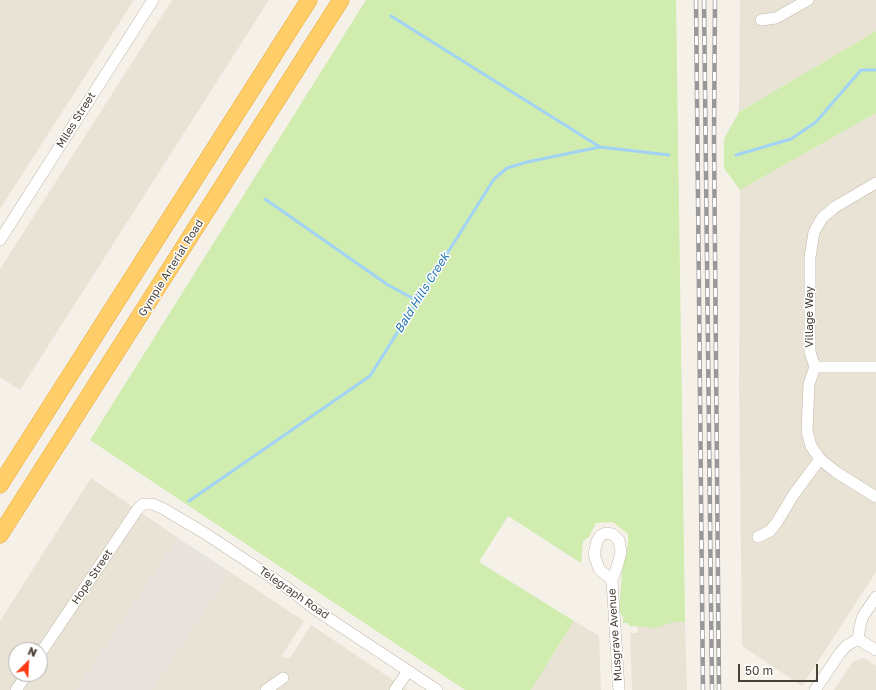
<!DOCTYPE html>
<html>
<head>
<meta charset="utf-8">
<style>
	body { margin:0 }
	#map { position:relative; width:876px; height:690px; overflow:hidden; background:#f5f1e8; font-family:"Golos Text",sans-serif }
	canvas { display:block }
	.north { position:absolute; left:8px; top:642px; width:40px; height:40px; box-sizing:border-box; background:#fff; border:1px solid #b6b3af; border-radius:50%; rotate:24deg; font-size:11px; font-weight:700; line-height:16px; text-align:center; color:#494236 }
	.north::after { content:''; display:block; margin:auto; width:14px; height:18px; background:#ff3915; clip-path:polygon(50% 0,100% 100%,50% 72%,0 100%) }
	.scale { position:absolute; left:738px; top:664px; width:80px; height:18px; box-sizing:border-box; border:2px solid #494236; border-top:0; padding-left:5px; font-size:12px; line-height:14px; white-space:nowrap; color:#494236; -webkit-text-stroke:3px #fff; paint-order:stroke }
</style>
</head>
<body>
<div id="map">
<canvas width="876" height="690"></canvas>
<div class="north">N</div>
<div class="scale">50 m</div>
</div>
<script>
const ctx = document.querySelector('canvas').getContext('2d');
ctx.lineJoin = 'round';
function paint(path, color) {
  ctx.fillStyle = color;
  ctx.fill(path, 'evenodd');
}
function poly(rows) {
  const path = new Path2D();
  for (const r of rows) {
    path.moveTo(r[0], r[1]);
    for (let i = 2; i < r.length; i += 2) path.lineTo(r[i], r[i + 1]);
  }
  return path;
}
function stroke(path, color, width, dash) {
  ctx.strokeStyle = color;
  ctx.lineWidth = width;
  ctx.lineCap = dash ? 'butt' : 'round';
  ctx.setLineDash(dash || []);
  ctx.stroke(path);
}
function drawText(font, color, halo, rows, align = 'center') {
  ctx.font = font + ' "Golos Text",sans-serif';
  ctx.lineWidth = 3;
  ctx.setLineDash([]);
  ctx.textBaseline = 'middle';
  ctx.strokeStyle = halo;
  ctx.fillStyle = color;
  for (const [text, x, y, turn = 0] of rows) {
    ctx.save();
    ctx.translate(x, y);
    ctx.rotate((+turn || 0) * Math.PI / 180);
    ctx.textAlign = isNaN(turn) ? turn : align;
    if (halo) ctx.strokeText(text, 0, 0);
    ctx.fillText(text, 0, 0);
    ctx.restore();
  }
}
paint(poly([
	[0,0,134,0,0,209],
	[172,0,269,0,20,390,0,377,0,269],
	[740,0,876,0,876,31,739,112],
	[876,113,876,572,802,686,742,646,739,384,740,190],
	[91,478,178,538,76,690,0,690,0,621],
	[16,650,40,650,40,674,16,674],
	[230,572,304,621,281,657,290,658,311,625,408,690,152,690],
	[574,621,599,636,601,690,531,690],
	[639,622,685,622,687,690,632,690,630,633,637,633],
	[864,658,876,666,876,690,834,690,852,663,856,660]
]), '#e9e3d6');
paint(poly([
	[178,538,230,572,152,690,76,690]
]), '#e8e3dd');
paint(poly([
	[366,0,676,0,685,622,673,622,657,628,630,626,627,623,623,623,623,617,619,611,623,560,628,544,628,534,613,522,596,523,589,537,583,541,581,563,508,516,479,562,574,621,531,690,465,690,90,440],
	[876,31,876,113,740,190,724,168,724,139,739,112]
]), '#d0ecaf');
stroke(poly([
	[391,16,600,147],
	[736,155,791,139,816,122,861,70,876,70],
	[265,199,388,285,416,300],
	[189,501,370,376,494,179,507,168,527,162,600,147,669,155]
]), '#a1d3f5', 3);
const minor = poly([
	[761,20,776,18,808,0],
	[876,183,835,207,822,218,814,232,810,257,810,352,815,367,809,384,807,431,811,446,820,459,836,472,876,497],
	[0,240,153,0],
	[815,367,876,367],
	[758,537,770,531,777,522,794,494,820,459],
	[612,580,599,569,594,554,597,541,601,535,606,533,612,534,619,540,621,552,617,567,612,580,619,690],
	[858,639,876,650],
	[40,654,137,510,143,504,152,504,162,508,206,534,286,587,316,610,437,690],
	[16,690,27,674],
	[266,690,283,678],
	[395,690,408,671],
	[815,690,840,653,846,646,858,639,860,626,863,616,876,597]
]);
const highway = poly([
	[0,485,309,0],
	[0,535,341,0]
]);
stroke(minor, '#c1b9aa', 12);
stroke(highway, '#e7a530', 17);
stroke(minor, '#fff', 11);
stroke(highway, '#ffce69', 16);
const rail = poly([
	[696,0,703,690],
	[704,0,712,690],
	[715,0,714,139,719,690]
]);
stroke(rail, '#989898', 4.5);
stroke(rail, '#fff', 3, [9]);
drawText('11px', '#494236', '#fff', [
	["Miles Street",76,120,-58],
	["Gympie Arterial Road",171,268,-58],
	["Village Way",810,317,-90],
	["Hope Street",92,577,-56],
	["Telegraph Road",294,593,35],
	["Musgrave Avenue",615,635,-94]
]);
drawText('italic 12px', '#2778b4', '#fff', [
	["Bald Hills Creek",422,293,-58]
]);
</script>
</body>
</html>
